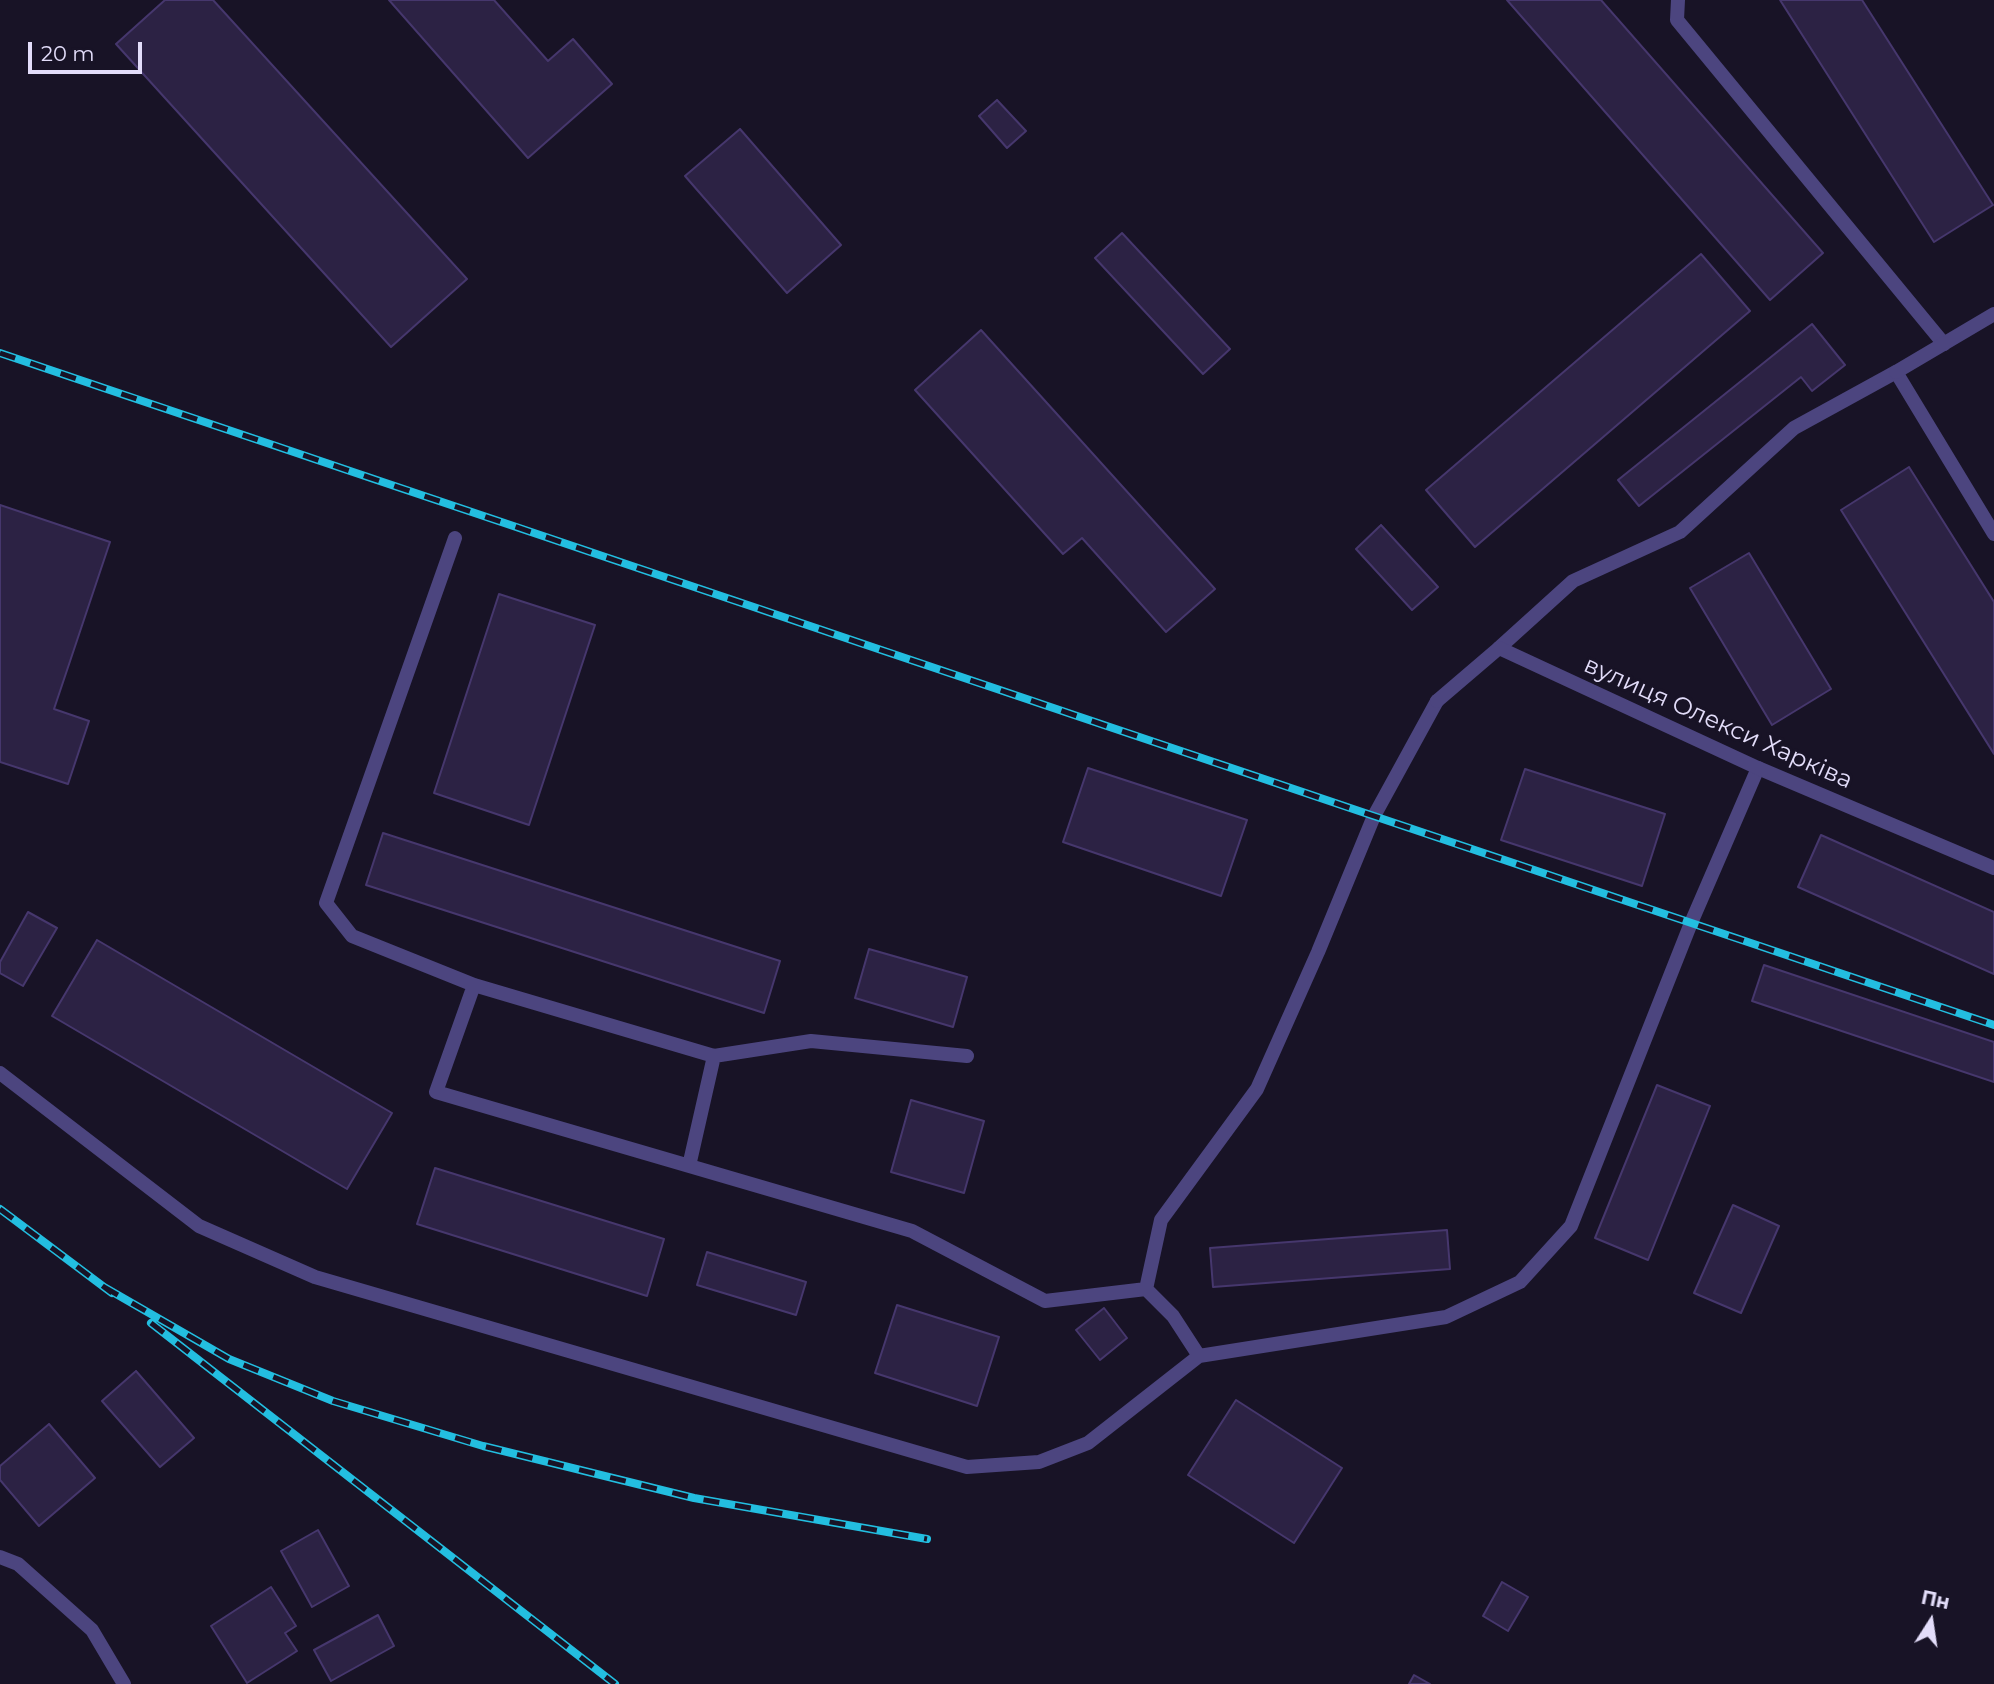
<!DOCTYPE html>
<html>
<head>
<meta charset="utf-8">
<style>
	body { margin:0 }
	#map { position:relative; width:1994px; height:1684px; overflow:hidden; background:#181326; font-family:Montserrat,sans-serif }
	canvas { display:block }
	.north { position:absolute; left:1896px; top:1586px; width:70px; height:70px; -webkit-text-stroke:5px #181326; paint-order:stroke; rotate:12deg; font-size:19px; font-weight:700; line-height:28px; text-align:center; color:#e3ddfa }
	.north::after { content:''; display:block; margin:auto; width:24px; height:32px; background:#e3ddfa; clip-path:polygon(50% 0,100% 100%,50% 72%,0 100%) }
	.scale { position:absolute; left:28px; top:42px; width:114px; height:32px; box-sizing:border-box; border:4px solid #e3ddfa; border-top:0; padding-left:9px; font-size:21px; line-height:24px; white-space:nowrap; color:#e3ddfa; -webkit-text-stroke:5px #181326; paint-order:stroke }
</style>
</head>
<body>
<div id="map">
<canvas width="1994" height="1684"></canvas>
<div class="north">Пн</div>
<div class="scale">20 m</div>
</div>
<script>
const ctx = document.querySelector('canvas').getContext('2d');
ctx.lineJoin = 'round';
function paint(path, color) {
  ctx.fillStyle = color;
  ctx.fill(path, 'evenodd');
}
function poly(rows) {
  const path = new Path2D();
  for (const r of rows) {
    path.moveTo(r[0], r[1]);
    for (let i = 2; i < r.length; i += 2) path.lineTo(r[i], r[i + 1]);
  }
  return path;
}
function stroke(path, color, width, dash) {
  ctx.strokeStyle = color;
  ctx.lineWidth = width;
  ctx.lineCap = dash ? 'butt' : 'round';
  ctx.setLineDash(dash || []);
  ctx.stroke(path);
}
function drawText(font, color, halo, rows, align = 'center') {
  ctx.font = font + ' Montserrat,sans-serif';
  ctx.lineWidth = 6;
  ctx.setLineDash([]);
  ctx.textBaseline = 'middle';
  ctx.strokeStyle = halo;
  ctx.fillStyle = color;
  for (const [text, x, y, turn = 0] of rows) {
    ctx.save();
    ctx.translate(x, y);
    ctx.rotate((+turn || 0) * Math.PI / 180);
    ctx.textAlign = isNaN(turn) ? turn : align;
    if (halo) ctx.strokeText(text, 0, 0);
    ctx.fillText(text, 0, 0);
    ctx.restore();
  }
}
const building = poly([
	[165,0,213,0,467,279,391,347,116,44,165,0],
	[389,0,494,0,548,61,573,39,612,84,528,158,389,0],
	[1507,0,1601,0,1823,253,1770,300,1507,0],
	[1780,0,1862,0,1993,205,1934,242,1780,0],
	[997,100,1026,131,1007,148,979,116,997,100],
	[740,129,841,245,787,293,685,176,740,129],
	[1122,233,1230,349,1203,374,1095,258,1122,233],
	[1701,254,1750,311,1475,547,1426,490,1701,254],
	[1812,324,1845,365,1812,391,1801,377,1639,506,1618,480,1812,324],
	[981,330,1215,589,1166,632,1082,538,1063,554,915,390,981,330],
	[1909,467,1994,602,1994,754,1841,510,1909,467],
	[0,505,110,542,54,709,89,721,68,784,0,762,0,505],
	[1381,525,1438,587,1412,610,1356,549,1381,525],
	[1749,553,1831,689,1772,725,1690,588,1749,553],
	[499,594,595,625,529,825,434,793,499,594],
	[1088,768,1247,820,1221,896,1063,842,1088,768],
	[1525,769,1665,814,1642,886,1501,840,1525,769],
	[383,833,780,961,764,1013,366,885,383,833],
	[1821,835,1994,912,1994,974,1798,887,1821,835],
	[28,912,57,928,23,986,0,973,0,962,28,912],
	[97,940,392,1113,347,1189,52,1016,97,940],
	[869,949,967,977,953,1027,855,998,869,949],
	[1764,965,1994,1042,1994,1082,1752,1001,1764,965],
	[1657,1085,1710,1106,1648,1260,1595,1238,1657,1085],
	[911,1100,984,1121,964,1193,891,1172,911,1100],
	[435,1168,664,1239,647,1296,417,1224,435,1168],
	[1733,1205,1779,1226,1741,1313,1694,1293,1733,1205],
	[1447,1230,1450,1269,1213,1287,1210,1248,1447,1230],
	[707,1252,806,1282,796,1315,697,1285,707,1252],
	[897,1305,999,1337,977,1406,875,1373,897,1305],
	[1104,1308,1127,1338,1100,1360,1076,1330,1104,1308],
	[136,1371,194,1438,160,1467,102,1401,136,1371],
	[1236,1400,1342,1468,1294,1543,1188,1475,1236,1400],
	[49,1424,95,1478,39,1526,0,1480,0,1466,49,1424],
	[318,1530,349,1586,312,1607,281,1551,318,1530],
	[1502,1582,1528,1597,1508,1631,1483,1616,1502,1582],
	[271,1587,296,1626,285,1633,297,1651,247,1683,211,1626,271,1587],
	[378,1615,394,1646,331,1681,314,1650,378,1615],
	[1414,1675,1430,1684,1409,1684,1414,1675]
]);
paint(building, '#2c2244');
stroke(building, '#46376d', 2);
stroke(poly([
	[1678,0,1677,20,1944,344],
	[455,538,326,903,352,936,474,985,714,1056,811,1041,967,1056],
	[1499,648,1573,581,1680,532,1794,428,1896,372,1994,534],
	[474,985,436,1092,912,1231,1045,1301,1146,1289],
	[0,1073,199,1226,315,1277,967,1467,1039,1462,1088,1443,1199,1356,1446,1317,1520,1282,1571,1226,1691,923,1758,768],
	[689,1166,714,1056],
	[1199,1356,1173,1316,1146,1289,1161,1220,1257,1089,1318,952,1374,816,1437,701]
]), '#4c457f', 14);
stroke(poly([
	[1896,372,1994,314],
	[1437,701,1499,648,1758,768,1994,868],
	[0,1557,18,1564,92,1630,124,1684]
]), '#4c457f', 14);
const rail = poly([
	[0,353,1994,1025],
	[0,1209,112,1293],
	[104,1287,229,1359,333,1401,483,1446,694,1498,927,1539],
	[151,1323,615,1684]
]);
stroke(rail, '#23bee0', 8);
stroke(rail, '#181326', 5, [16]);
drawText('24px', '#e3ddfa', '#181326', [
	["вулиця Олекси Харківа",1718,723,24]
]);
</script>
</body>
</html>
